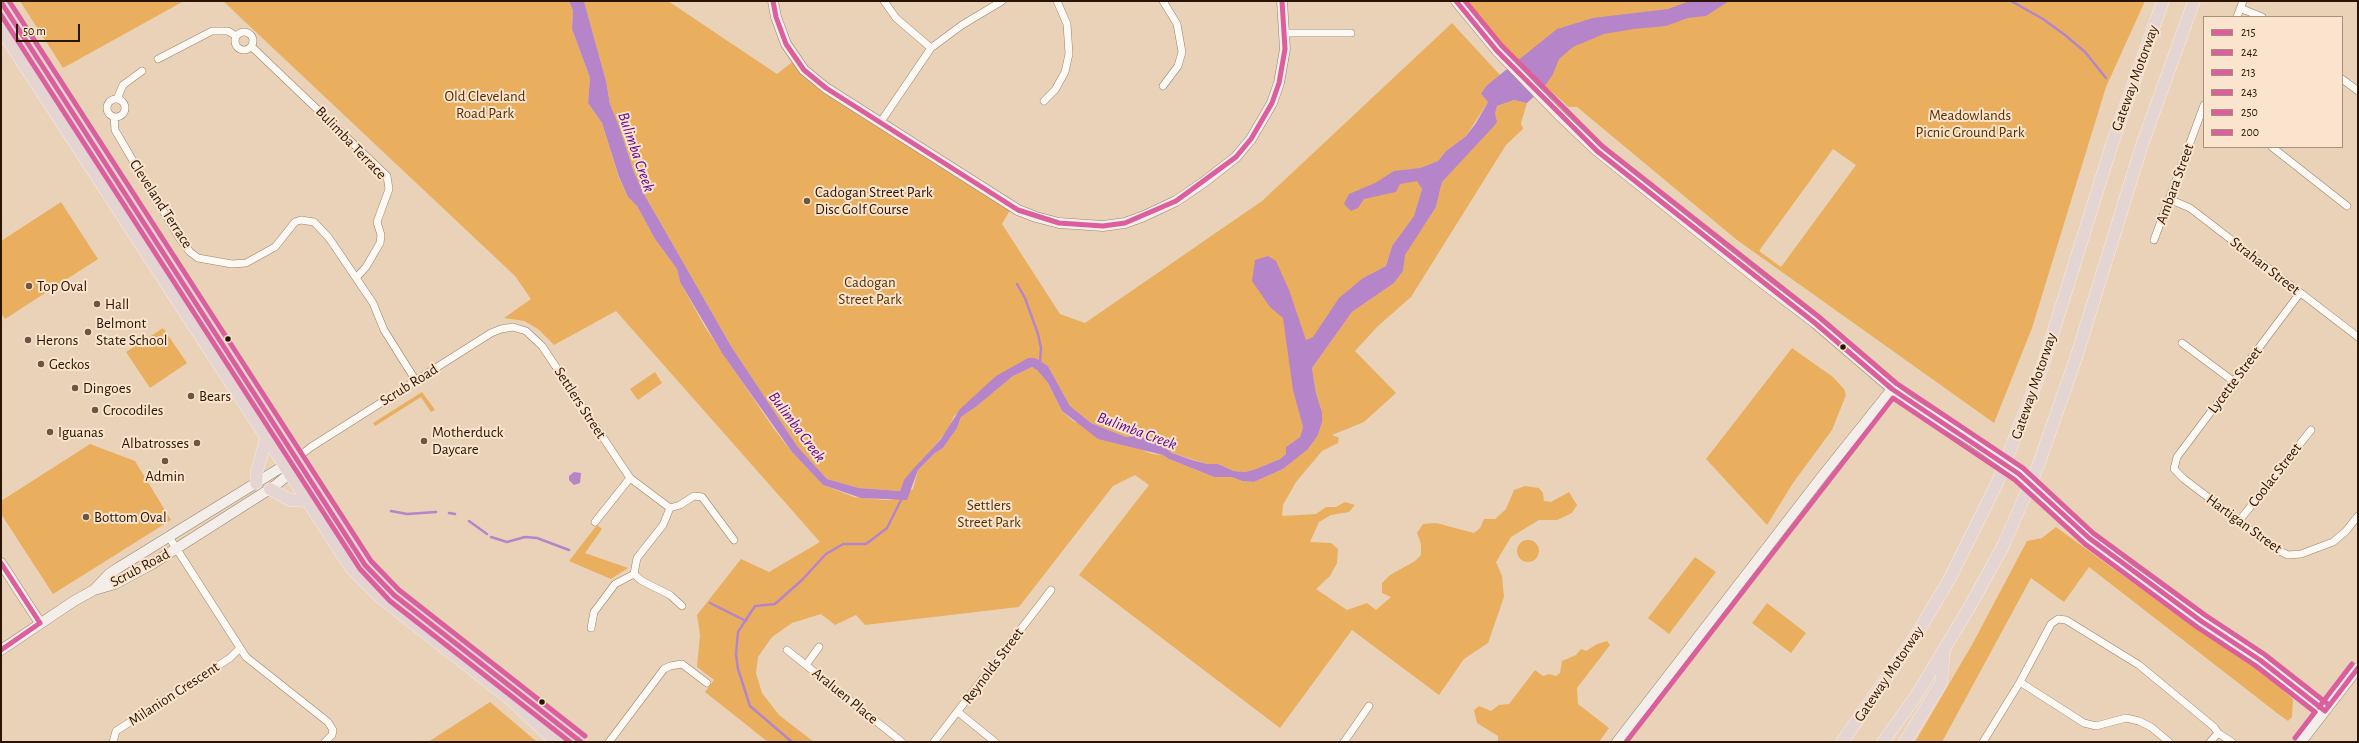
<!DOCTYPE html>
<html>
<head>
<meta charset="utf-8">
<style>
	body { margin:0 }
	#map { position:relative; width:2359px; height:743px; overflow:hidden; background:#ead2b9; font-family:"Alegreya Sans",sans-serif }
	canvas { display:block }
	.frame { position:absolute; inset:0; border:2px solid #281400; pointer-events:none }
	.legend { position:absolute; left:2203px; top:16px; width:140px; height:132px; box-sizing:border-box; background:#fbe4cd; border:1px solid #a7917b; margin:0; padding:5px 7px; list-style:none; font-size:12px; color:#281400 }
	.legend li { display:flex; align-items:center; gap:8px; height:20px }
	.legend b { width:20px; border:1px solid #a7917b }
	.scale { position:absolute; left:16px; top:24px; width:64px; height:18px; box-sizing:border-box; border:2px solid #281400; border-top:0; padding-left:5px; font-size:12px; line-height:14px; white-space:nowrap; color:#281400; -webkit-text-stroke:3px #fbe4cd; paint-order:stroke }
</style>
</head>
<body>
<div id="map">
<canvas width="2359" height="743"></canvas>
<div class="frame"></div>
<ul class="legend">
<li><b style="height:5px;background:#db5f9c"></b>215</li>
<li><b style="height:5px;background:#db5f9c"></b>242</li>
<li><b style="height:5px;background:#db5f9c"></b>213</li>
<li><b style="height:5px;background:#db5f9c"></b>243</li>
<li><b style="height:5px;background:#db5f9c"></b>250</li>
<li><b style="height:5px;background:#db5f9c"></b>200</li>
</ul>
<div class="scale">50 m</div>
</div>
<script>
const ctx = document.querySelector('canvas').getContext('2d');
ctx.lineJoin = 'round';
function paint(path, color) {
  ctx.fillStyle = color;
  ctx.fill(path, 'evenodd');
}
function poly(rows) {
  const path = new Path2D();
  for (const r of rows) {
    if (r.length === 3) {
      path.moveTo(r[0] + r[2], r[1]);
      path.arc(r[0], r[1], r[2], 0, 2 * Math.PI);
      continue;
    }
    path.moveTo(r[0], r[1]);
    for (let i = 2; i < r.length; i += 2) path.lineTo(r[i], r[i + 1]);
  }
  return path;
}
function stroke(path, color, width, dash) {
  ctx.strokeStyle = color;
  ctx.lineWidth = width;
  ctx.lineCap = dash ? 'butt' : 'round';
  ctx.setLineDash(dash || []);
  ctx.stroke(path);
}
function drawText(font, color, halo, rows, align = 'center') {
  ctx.font = font + ' "Alegreya Sans",sans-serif';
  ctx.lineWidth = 4;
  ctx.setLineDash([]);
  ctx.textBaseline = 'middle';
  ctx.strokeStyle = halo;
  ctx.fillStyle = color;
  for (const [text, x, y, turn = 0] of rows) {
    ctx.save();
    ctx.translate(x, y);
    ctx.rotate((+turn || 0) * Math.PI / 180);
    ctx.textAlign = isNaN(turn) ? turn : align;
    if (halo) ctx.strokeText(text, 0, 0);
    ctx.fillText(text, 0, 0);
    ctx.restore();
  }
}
paint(poly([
	[20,1,184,1,63,68],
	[223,1,569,1,573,11,572,29,590,78,588,103,602,123,619,178,628,197,637,206,655,239,677,269,680,282,705,327,774,429,792,452,823,485,854,497,884,500,892,500,913,489,918,470,935,453,943,448,957,428,961,417,977,406,1013,376,1032,367,1037,370,1048,383,1062,411,1073,421,1152,454,1163,455,1169,459,1214,477,1232,477,1242,481,1254,482,1283,469,1308,448,1318,435,1322,422,1322,412,1316,393,1312,368,1352,312,1394,283,1403,271,1404,255,1436,207,1442,182,1495,114,1497,106,1514,100,1527,103,1521,123,1523,129,1506,145,1411,297,1377,327,1355,351,1396,393,1364,422,1332,435,1339,438,1338,443,1322,451,1296,482,1283,505,1282,516,1316,514,1326,507,1336,507,1345,502,1355,505,1349,512,1331,515,1319,522,1310,542,1331,543,1338,549,1337,563,1330,576,1316,589,1347,610,1367,603,1376,610,1391,597,1382,593,1382,583,1390,575,1415,561,1421,555,1421,544,1417,533,1423,524,1436,523,1474,533,1480,528,1484,519,1495,519,1506,509,1514,490,1525,486,1539,488,1543,493,1544,501,1551,502,1569,492,1577,505,1572,513,1557,520,1539,520,1511,537,1496,562,1502,576,1504,597,1488,643,1464,659,1439,695,1352,630,1280,728,1079,575,1149,485,1135,475,1113,486,1019,607,865,625,856,615,835,625,821,614,792,623,772,637,758,657,756,673,762,693,779,715,814,742,768,742,705,692,714,680,697,667,700,635,697,615,741,559,769,572,820,542,616,311,554,345,538,329,524,321,504,318,531,299,515,276],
	[584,1,668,1,777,74,796,59,804,70,1012,207,1002,224,1060,314,1085,323,1262,201,1452,23,1500,75,1486,86,1481,94,1488,102,1466,136,1446,151,1438,161,1420,168,1422,189,1414,217,1392,246,1386,266,1363,278,1314,337,1306,340,1301,418,1303,427,1300,437,1286,447,1286,454,1280,459,1256,469,1245,472,1234,471,1218,464,1207,464,1172,453,1159,443,1137,436,1126,437,1091,423,1070,406,1048,366,1028,358,954,416,948,430,905,480,901,491,886,490,859,488,827,479,797,446,731,346,644,194,634,172,619,126,610,104,606,81],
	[1466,1,2145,1,2106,87,2032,328,1994,423,1737,240,1577,107,1569,107,1545,86,1546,84,1530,75],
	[1833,149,1856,165,1781,267,1759,251],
	[61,202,98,259,5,319,1,313,1,241],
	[163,328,187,363,150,388,126,352],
	[1792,348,1833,377,1844,389,1846,395,1832,430,1793,483,1767,525,1706,459],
	[655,372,662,383,638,400,630,389],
	[422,392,435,410,431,412,421,397,375,426,373,423],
	[90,444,135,461,171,520,53,594,1,514,1,501],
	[597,525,602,529,585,553,628,568,611,579,569,561],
	[2056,527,2195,628,2260,670,2293,699,2292,717,2288,721,2277,713,2089,567,2064,602,2031,578,1942,742,1915,742,1973,643,2027,541,2042,538],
	[1528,551,11],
	[1695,557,1716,572,1669,634,1648,618],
	[1767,603,1806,633,1791,653,1752,623],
	[1607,641,1610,645,1577,688,1578,704,1609,728,1599,742,1498,742,1498,736,1477,723,1474,710,1479,706,1491,711,1499,705,1509,704,1535,670,1543,676,1549,674,1556,676,1560,673,1562,661,1576,655,1581,649,1586,651,1597,644],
	[490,702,537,742,428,742]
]), '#e9af5f');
paint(poly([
	[569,1,584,1,606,81,610,104,619,126,634,172,644,194,731,346,797,446,827,479,859,488,900,491,904,480,915,467,941,439,960,409,996,376,1028,358,1035,358,1048,366,1070,406,1091,423,1126,437,1137,436,1159,443,1172,453,1192,460,1207,464,1218,464,1234,471,1245,472,1256,469,1280,459,1286,454,1286,447,1300,437,1303,427,1293,390,1283,318,1270,307,1252,281,1255,260,1268,256,1276,261,1289,290,1306,340,1313,337,1339,298,1363,278,1386,266,1392,246,1414,216,1422,189,1417,181,1400,184,1396,192,1364,199,1358,208,1351,211,1344,204,1349,194,1375,183,1394,171,1420,168,1438,161,1446,151,1466,136,1476,123,1488,102,1481,94,1486,86,1557,29,1593,18,1668,9,1690,1,1729,1,1706,16,1688,18,1666,26,1634,29,1604,34,1573,47,1559,59,1553,74,1545,86,1527,103,1514,100,1497,106,1495,114,1497,122,1494,126,1442,182,1436,207,1405,255,1403,271,1394,283,1352,312,1312,368,1316,393,1322,412,1322,422,1318,435,1308,449,1283,469,1254,482,1242,481,1232,477,1214,477,1169,459,1163,455,1098,439,1062,411,1048,383,1037,370,1032,367,1013,376,977,406,961,417,957,428,943,448,935,453,918,470,907,500,861,498,823,485,792,452,722,353,680,282,677,269,655,239,637,206,628,197,619,177,602,123,588,103,590,78,572,29,573,11],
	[574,472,581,473,580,483,574,485,569,480,569,476]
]), '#b685c9');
stroke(poly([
	[2011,1,2043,19,2065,35,2085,52,2106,78],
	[1017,284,1025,298,1038,334,1041,348,1040,363],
	[391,511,407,514,436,512],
	[449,513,455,514],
	[469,521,487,534],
	[491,537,507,542,525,537,537,538,569,550],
	[710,603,746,621],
	[792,742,750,706,738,669,736,654,738,632,755,606,775,604,802,580,826,554,843,544,866,544,887,528,902,498]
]), '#b685c9', 2.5);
const street = poly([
	[884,1,896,18,931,48],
	[2240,8,2262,17],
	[2237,17,2243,1],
	[244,41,9],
	[1285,33,1351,33],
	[252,47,387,176,389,189,377,222,381,235,380,243,366,267,356,278],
	[158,59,212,31,228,31,236,36],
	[2342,79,2358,91],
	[1163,86,1178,66,1182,52,1177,24,1163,1],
	[116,108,9],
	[117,99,123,85,142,71],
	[1044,101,1055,90,1065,72,1069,54,1067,24,1057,1],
	[114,117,115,130,132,159,180,239,190,252,198,258,232,264,246,263,275,247,295,222,301,220,314,222,329,238,373,303,384,330,416,381],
	[880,123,931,48,962,25,1002,1],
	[2272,147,2347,206],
	[2169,199,2190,208,2358,337],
	[2154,240,2204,105],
	[2300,293,2177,457,2174,469,2184,479,2277,550,2288,555,2301,554,2333,542,2346,531,2358,516],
	[2182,343,2233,381],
	[297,458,311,447,491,333,501,329,513,327,526,331,542,346,630,478,670,508,663,525,637,558,634,574,642,581,670,595,682,606],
	[670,508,680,505,694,496,702,497,734,540],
	[2239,521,2311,430],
	[595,522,630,478],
	[169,537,246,657,328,722,333,730,332,735,325,742],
	[591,628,594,612,615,584,634,574],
	[787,650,902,742],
	[806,665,819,647],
	[2020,682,2084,723,2096,726,2126,718,2139,721,2151,727,2169,742],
	[958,712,995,742],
	[113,742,116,731,230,658,240,648],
	[609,742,664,669,670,666,682,664,707,683],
	[934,742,1051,590],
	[1344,742,1369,706],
	[1983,742,2020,682,2051,624,2058,619,2066,620,2139,665,2214,727,2218,733,2232,742],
	[2210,742,2218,733]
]);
const secondary = poly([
	[773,1,776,17,786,44,804,70,826,88,1018,210,1036,217,1059,223,1103,226,1125,223,1144,216,1176,201,1204,182,1236,157,1251,139,1272,103,1279,83,1285,49,1282,1],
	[1456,1,1497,51,1558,114,1597,151,1756,278,1815,323,1892,389,1911,403,1972,441],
	[2057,508,2089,538,2126,567,2201,621,2260,660,2325,711],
	[1,563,40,623],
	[94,590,109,574,118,568,290,462],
	[1,650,74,601,94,590,115,584,152,564,276,485,289,474,297,458],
	[1617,742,1823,475,1892,389],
	[2301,742,2358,668]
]);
const highway = poly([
	[1,2,365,565,394,595,581,742],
	[1,29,351,568,381,598,510,699,556,742],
	[256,483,257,471,266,439],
	[270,489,290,500,307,501],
	[1842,742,1917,634,1950,578,1998,481,2042,368,2112,144,2163,1],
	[1883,742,1916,696,1969,608,2003,546,2038,466,2076,358,2142,145,2194,1],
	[1905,742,1941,683,1944,653]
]);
stroke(street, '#97836a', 8);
stroke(secondary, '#97836a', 11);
stroke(highway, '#f6ebe0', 13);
stroke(street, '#fcf8f4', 7);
stroke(secondary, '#f4eeea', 10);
stroke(highway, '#e4d5d3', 12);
const secondaryBridge = poly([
	[1972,441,2019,474,2057,508]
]);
stroke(secondaryBridge, '#97836a', 11, []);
stroke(secondaryBridge, '#f4eeea', 10);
stroke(poly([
	[773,1,776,17,786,44,804,70,826,88,1018,210,1059,223,1103,226,1125,223,1176,201,1236,157,1251,139,1272,103,1279,83,1285,49,1282,1],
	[1456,1,1497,51,1597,151,1815,323,1892,389,2019,474,2089,538,2201,621,2260,660,2325,711],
	[2325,711,2358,668]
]), '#db5f9c', 5);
stroke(poly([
	[1,15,360,569,390,601,570,742],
	[1626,742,1893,398,2015,480,2085,544,2197,627,2256,666,2315,712,2295,738]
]), '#db5f9c', 5);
stroke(poly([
	[1465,1,1502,46,1602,146,1819,317,1896,383,2023,468,2093,533,2205,615,2264,654,2329,705],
	[2319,707,2352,664]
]), '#db5f9c', 5);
stroke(poly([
	[1,2,365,565,394,595,581,742]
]), '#db5f9c', 5);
stroke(poly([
	[9,1,371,561,399,590,585,736]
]), '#db5f9c', 5);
stroke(poly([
	[1,563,40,623],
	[1,650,40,623]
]), '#db5f9c', 5);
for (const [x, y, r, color] of [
	[807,201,4,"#6c5641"],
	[29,286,4,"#6c5641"],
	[97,304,4,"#6c5641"],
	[88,332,4,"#6c5641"],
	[228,339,3.5,"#281400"],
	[28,340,4,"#6c5641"],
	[1843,347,3.5,"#281400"],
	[41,364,4,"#6c5641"],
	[75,388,4,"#6c5641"],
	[191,396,4,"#6c5641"],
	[95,410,4,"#6c5641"],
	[50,432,4,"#6c5641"],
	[424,441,4,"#6c5641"],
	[197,443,4,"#6c5641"],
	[165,461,4,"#6c5641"],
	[86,517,4,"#6c5641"],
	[542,702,3.5,"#281400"]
]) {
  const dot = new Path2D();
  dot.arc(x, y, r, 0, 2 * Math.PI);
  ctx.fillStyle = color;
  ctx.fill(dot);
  stroke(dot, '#fbe4cd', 1.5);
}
drawText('15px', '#281400', '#fbe4cd', [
	["Gateway Motorway",2135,78,-70],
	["Bulimba Terrace",351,143,46],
	["Ambara Street",2175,184,-70],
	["Cleveland Terrace",161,204,57],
	["Strahan Street",2265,266,38],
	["Lycette Street",2235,380,-53],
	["Scrub Road",409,385,-32],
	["Gateway Motorway",2034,386,-71],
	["Settlers Street",580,403,57],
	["Coolac Street",2275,475,-52],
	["Hartigan Street",2244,524,36],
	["Scrub Road",140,568,-28],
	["Reynolds Street",993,666,-53],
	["Gateway Motorway",1889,674,-56],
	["Milanion Crescent",174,694,-33],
	["Araluen Place",845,696,39]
]);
drawText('15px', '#543000', '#fbe4cd', [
	["Old Cleveland",485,96],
	["Road Park",485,113],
	["Meadowlands",1970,115],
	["Picnic Ground Park",1970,132],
	["Cadogan",870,282],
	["Street Park",870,299],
	["Settlers",989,505],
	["Street Park",989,522]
]);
drawText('15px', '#281400', '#fbe4cd', [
	["Cadogan Street Park",815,192],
	["Disc Golf Course",815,209],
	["Top Oval",37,286],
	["Hall",105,304],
	["Belmont",96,323],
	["State School",96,340],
	["Herons",36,340],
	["Geckos",49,364],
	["Dingoes",83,388],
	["Bears",199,396],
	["Crocodiles",103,410],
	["Iguanas",58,432],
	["Motherduck",432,432],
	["Daycare",432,449],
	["Albatrosses",189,443,"right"],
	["Admin",165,476,"center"],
	["Bottom Oval",94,517]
], 'left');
drawText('italic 16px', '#620594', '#fbe4cd', [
	["Bulimba Creek",636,152,71],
	["Bulimba Creek",797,427,53],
	["Bulimba Creek",1137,431,20]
]);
</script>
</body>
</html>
